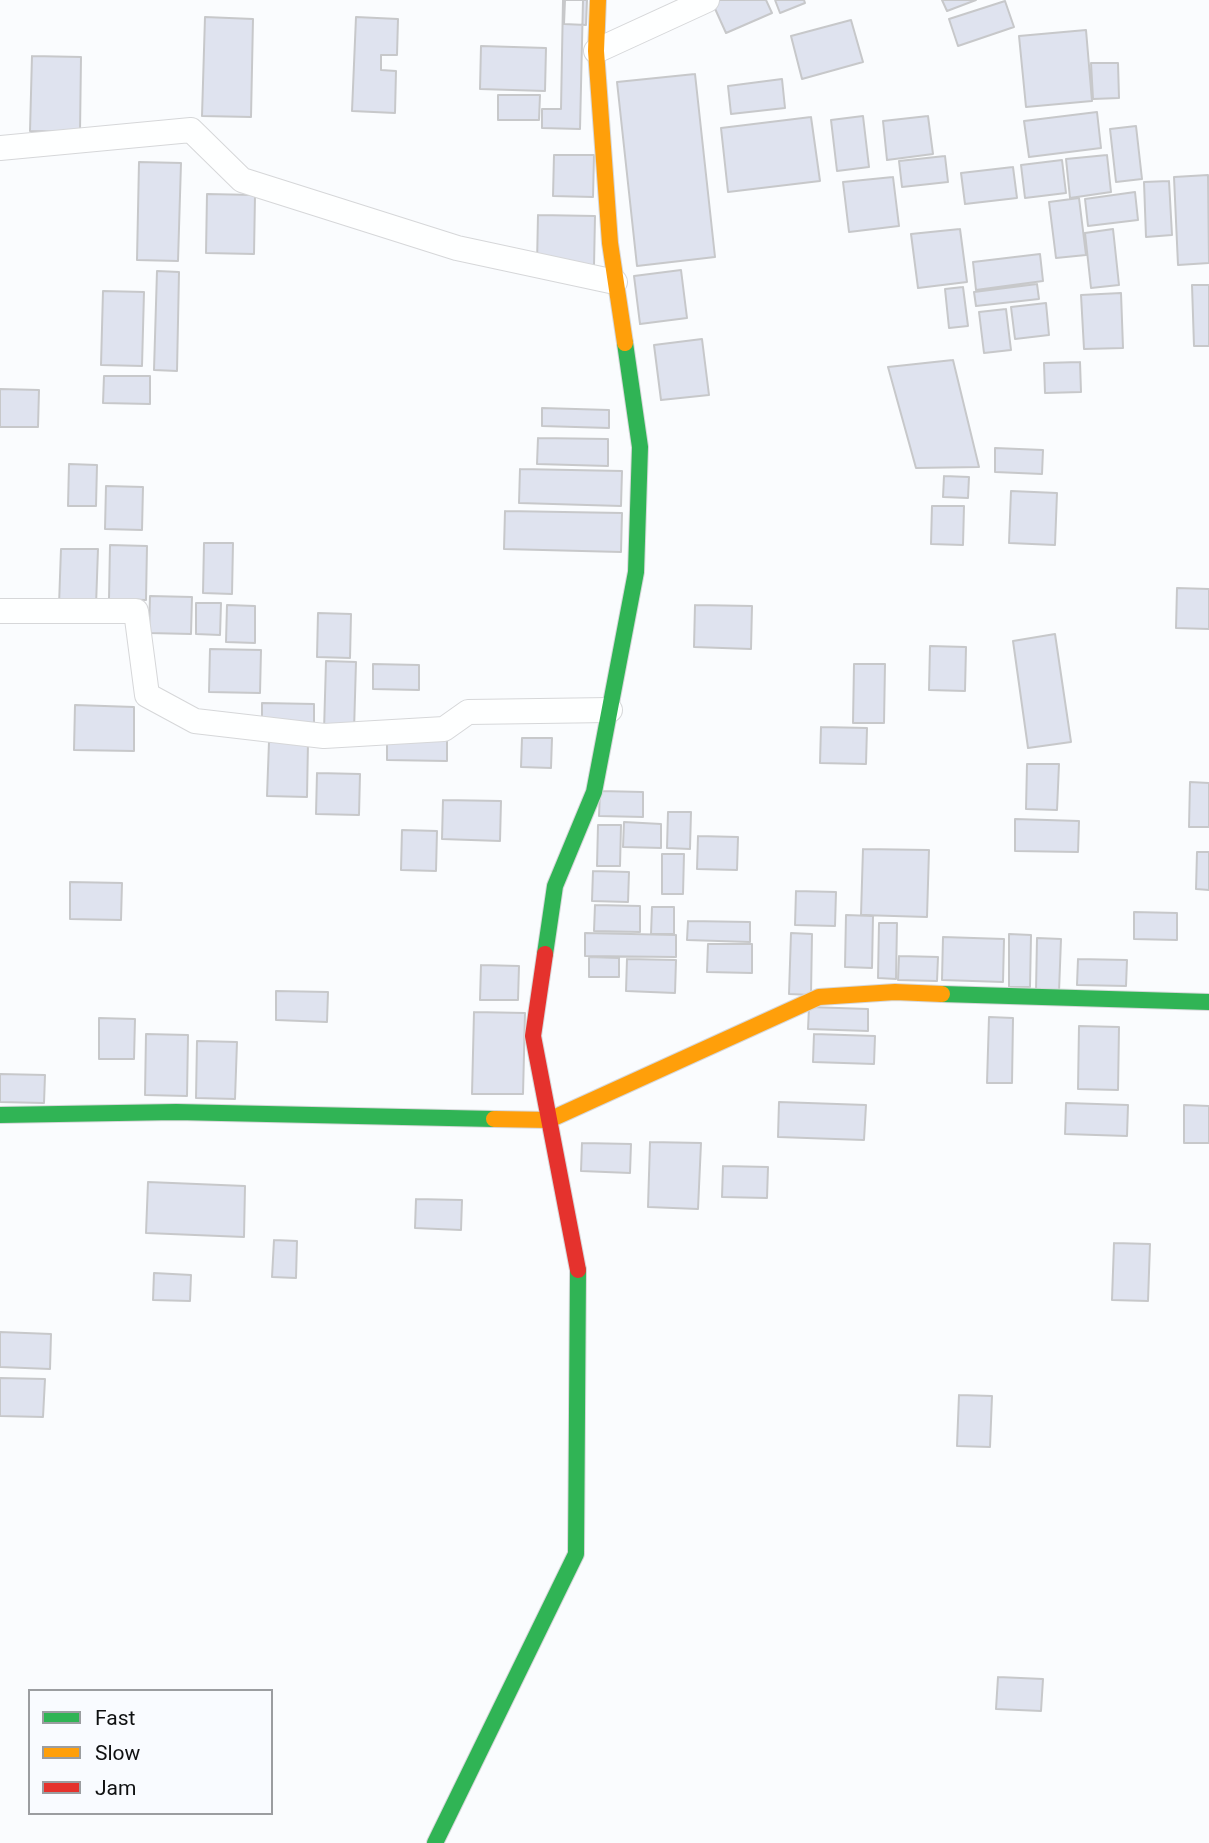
<!DOCTYPE html>
<html>
<head>
<meta charset="utf-8">
<style>
	body { margin:0 }
	#map { position:relative; width:1209px; height:1843px; overflow:hidden; background:#fafcfe; font-family:Roboto,sans-serif }
	canvas { display:block }
	.legend { position:absolute; left:28px; top:1689px; width:245px; height:126px; box-sizing:border-box; background:#f9fbff; border:2px solid #9b9da0; margin:0; padding:9px 12px; list-style:none; font-size:21px; color:#0f1011 }
	.legend li { display:flex; align-items:center; gap:14px; height:35px }
	.legend b { width:35px; border:2px solid #9b9da0 }
</style>
</head>
<body>
<div id="map">
<canvas width="1209" height="1843"></canvas>
<ul class="legend">
<li><b style="height:9px;background:#30b455"></b>Fast</li>
<li><b style="height:9px;background:#ff9f0a"></b>Slow</li>
<li><b style="height:9px;background:#e5322d"></b>Jam</li>
</ul>
</div>
<script>
const ctx = document.querySelector('canvas').getContext('2d');
ctx.lineJoin = 'round';
function paint(path, color) {
  ctx.fillStyle = color;
  ctx.fill(path, 'evenodd');
}
function poly(rows) {
  const path = new Path2D();
  for (const r of rows) {
    path.moveTo(r[0], r[1]);
    for (let i = 2; i < r.length; i += 2) path.lineTo(r[i], r[i + 1]);
  }
  return path;
}
function stroke(path, color, width, dash) {
  ctx.strokeStyle = color;
  ctx.lineWidth = width;
  ctx.lineCap = dash ? 'butt' : 'round';
  ctx.setLineDash(dash || []);
  ctx.stroke(path);
}
const building = poly([
	[563,0,583,0,580,129,542,128,542,109,561,109,563,0],
	[565,0,587,0,586,25,564,24,565,0],
	[717,0,766,0,772,13,726,33,712,2,717,0],
	[775,0,804,0,805,3,780,13,775,0],
	[942,0,976,0,947,11,942,0],
	[1005,1,1014,27,958,46,949,19,1005,1],
	[205,17,253,19,251,117,202,116,205,17],
	[356,17,398,19,397,55,381,55,381,70,396,71,395,113,352,111,356,17],
	[851,20,863,62,802,79,791,36,851,20],
	[1086,30,1092,101,1026,107,1019,36,1086,30],
	[481,46,546,48,545,91,480,89,481,46],
	[32,56,81,57,80,132,30,131,32,56],
	[1091,63,1118,63,1119,98,1093,99,1091,63],
	[695,74,715,257,637,266,617,82,695,74],
	[782,79,785,108,731,114,728,86,782,79],
	[498,95,540,95,539,120,498,120,498,95],
	[1097,112,1101,148,1029,157,1024,121,1097,112],
	[863,116,869,167,837,171,831,120,863,116],
	[928,116,933,154,887,160,883,121,928,116],
	[811,117,820,181,728,192,721,128,811,117],
	[1136,126,1142,179,1116,182,1110,129,1136,126],
	[554,155,594,155,593,197,553,196,554,155],
	[1107,155,1111,192,1070,198,1066,159,1107,155],
	[945,156,948,182,902,187,899,161,945,156],
	[1062,160,1066,193,1025,198,1021,165,1062,160],
	[139,162,181,163,178,261,137,260,139,162],
	[1013,167,1017,198,965,204,961,173,1013,167],
	[1208,175,1209,263,1178,265,1174,177,1208,175],
	[893,177,899,226,849,232,843,182,893,177],
	[1169,181,1172,235,1146,237,1144,182,1169,181],
	[1135,192,1138,220,1088,226,1085,199,1135,192],
	[207,194,255,195,254,254,206,253,207,194],
	[1079,198,1086,255,1056,258,1049,202,1079,198],
	[538,215,595,216,594,266,537,264,538,215],
	[960,229,967,282,918,288,911,234,960,229],
	[1113,229,1119,285,1091,288,1085,233,1113,229],
	[1040,254,1043,281,976,290,973,262,1040,254],
	[681,270,687,318,640,324,634,276,681,270],
	[157,271,179,272,177,371,154,370,157,271],
	[1037,284,1039,299,976,306,974,292,1037,284],
	[1192,285,1209,285,1209,346,1194,346,1192,285],
	[963,287,968,326,949,328,945,289,963,287],
	[103,291,144,292,142,366,101,365,103,291],
	[1121,293,1123,348,1084,349,1081,295,1121,293],
	[1046,303,1049,335,1015,339,1011,307,1046,303],
	[1006,309,1011,350,984,353,979,312,1006,309],
	[702,339,709,395,661,400,654,345,702,339],
	[953,360,979,467,916,468,888,367,953,360],
	[1080,362,1081,392,1045,393,1044,363,1080,362],
	[104,376,150,376,150,404,103,403,104,376],
	[0,389,39,390,38,427,0,427,0,389],
	[542,408,609,410,609,428,542,426,542,408],
	[538,438,608,439,608,466,537,464,538,438],
	[995,448,1043,450,1042,474,995,472,995,448],
	[69,464,97,465,96,506,68,506,69,464],
	[520,469,622,471,621,506,519,503,520,469],
	[944,476,969,477,968,498,943,497,944,476],
	[106,486,143,487,142,530,105,529,106,486],
	[1011,491,1057,493,1055,545,1009,543,1011,491],
	[932,506,964,506,963,545,931,544,932,506],
	[505,511,622,513,621,552,504,549,505,511],
	[204,543,233,543,232,594,203,593,204,543],
	[110,545,147,546,146,600,109,599,110,545],
	[61,549,98,549,96,606,59,605,61,549],
	[1177,588,1209,589,1209,629,1176,628,1177,588],
	[150,596,192,597,191,634,149,633,150,596],
	[196,603,221,603,220,635,196,634,196,603],
	[227,605,255,606,255,643,226,642,227,605],
	[695,605,752,606,751,649,694,647,695,605],
	[318,613,351,614,350,658,317,657,318,613],
	[1055,634,1071,742,1028,748,1013,641,1055,634],
	[930,646,966,647,965,691,929,690,930,646],
	[210,649,261,650,260,693,209,692,210,649],
	[326,661,356,662,354,731,324,731,326,661],
	[373,664,419,665,419,690,373,689,373,664],
	[854,664,885,664,884,723,853,723,854,664],
	[262,703,314,704,314,727,262,726,262,703],
	[75,705,134,707,134,751,74,750,75,705],
	[821,727,867,728,866,764,820,763,821,727],
	[387,738,447,739,447,761,387,760,387,738],
	[522,738,552,738,551,768,521,767,522,738],
	[269,742,308,742,307,797,267,796,269,742],
	[1027,764,1059,764,1057,810,1026,809,1027,764],
	[317,773,360,774,359,815,316,814,317,773],
	[1190,782,1209,783,1209,827,1189,827,1190,782],
	[600,791,643,792,643,817,599,816,600,791],
	[443,800,501,801,500,841,442,839,443,800],
	[668,812,691,812,690,849,667,848,668,812],
	[1015,819,1079,821,1078,852,1015,851,1015,819],
	[624,822,661,824,661,848,623,847,624,822],
	[598,825,621,825,620,866,597,866,598,825],
	[402,830,437,831,436,871,401,870,402,830],
	[698,836,738,837,737,870,697,869,698,836],
	[863,849,929,850,927,917,861,915,863,849],
	[1197,852,1209,852,1209,890,1196,889,1197,852],
	[662,854,684,854,683,894,662,894,662,854],
	[593,871,629,872,628,902,592,901,593,871],
	[70,882,122,883,121,920,70,919,70,882],
	[796,891,836,892,835,926,795,925,796,891],
	[595,905,640,906,640,932,594,931,595,905],
	[652,907,674,907,674,934,651,934,652,907],
	[1134,912,1177,913,1177,940,1134,939,1134,912],
	[846,915,873,916,872,968,845,967,846,915],
	[688,921,750,922,750,942,687,940,688,921],
	[879,923,897,923,896,979,878,978,879,923],
	[585,933,676,935,676,957,585,956,585,933],
	[791,933,812,934,811,995,789,994,791,933],
	[1009,934,1031,935,1030,987,1009,987,1009,934],
	[943,937,1004,939,1003,982,942,980,943,937],
	[1037,938,1061,939,1059,992,1036,991,1037,938],
	[708,944,752,944,752,973,707,972,708,944],
	[899,956,938,957,937,981,898,980,899,956],
	[589,957,619,958,619,977,589,977,589,957],
	[627,959,676,960,675,993,626,991,627,959],
	[1078,959,1127,960,1126,986,1077,985,1078,959],
	[481,965,519,966,518,1000,480,1000,481,965],
	[276,991,328,992,327,1022,276,1020,276,991],
	[809,1007,868,1009,868,1031,808,1029,809,1007],
	[474,1012,525,1013,523,1094,472,1094,474,1012],
	[989,1017,1013,1018,1012,1083,987,1083,989,1017],
	[99,1018,135,1019,134,1059,99,1059,99,1018],
	[1079,1026,1119,1027,1118,1090,1078,1089,1079,1026],
	[146,1034,188,1035,187,1096,145,1095,146,1034],
	[814,1034,875,1036,874,1064,813,1062,814,1034],
	[197,1041,237,1042,235,1099,196,1098,197,1041],
	[0,1074,45,1075,44,1103,0,1102,0,1074],
	[779,1102,866,1105,864,1140,778,1137,779,1102],
	[1066,1103,1128,1105,1127,1136,1065,1134,1066,1103],
	[1184,1105,1209,1106,1209,1143,1184,1143,1184,1105],
	[650,1142,701,1143,698,1209,648,1207,650,1142],
	[582,1143,631,1144,630,1173,581,1171,582,1143],
	[723,1166,768,1167,767,1198,722,1197,723,1166],
	[148,1182,245,1186,244,1237,146,1233,148,1182],
	[416,1199,462,1200,461,1230,415,1228,416,1199],
	[274,1240,297,1241,296,1278,272,1277,274,1240],
	[1114,1243,1150,1244,1148,1301,1112,1300,1114,1243],
	[154,1273,191,1275,190,1301,153,1300,154,1273],
	[0,1332,51,1334,50,1369,0,1367,0,1332],
	[0,1378,45,1379,43,1417,0,1416,0,1378],
	[959,1395,992,1396,990,1447,957,1446,959,1395],
	[998,1677,1043,1679,1041,1711,996,1709,998,1677]
]);
paint(building, '#dfe3ef');
stroke(building, '#c7c8ca', 2);
const street = poly([
	[596,51,707,0],
	[0,148,191,130,242,180,457,248,615,282],
	[0,611,136,611,147,695,195,721,324,736,444,729,468,712,610,710]
]);
const fast = poly([
	[545,954,555,886,594,792,636,572,640,447,625,343],
	[942,994,1209,1002],
	[0,1115,176,1112,494,1119],
	[435,1843,576,1554,578,1270]
]);
const slow = poly([
	[598,0,596,51,610,243,625,343],
	[494,1119,549,1120,819,997,895,992,942,994]
]);
const jam = poly([
	[545,954,533,1036,578,1270]
]);
stroke(street, '#d6d7d9', 26);
stroke(fast, '#d6d7d9', 18);
stroke(slow, '#d6d7d9', 18);
stroke(jam, '#d6d7d9', 18);
stroke(street, '#feffff', 24);
stroke(fast, '#30b455', 16);
stroke(slow, '#ff9f0a', 16);
stroke(jam, '#e5322d', 16);
</script>
</body>
</html>
